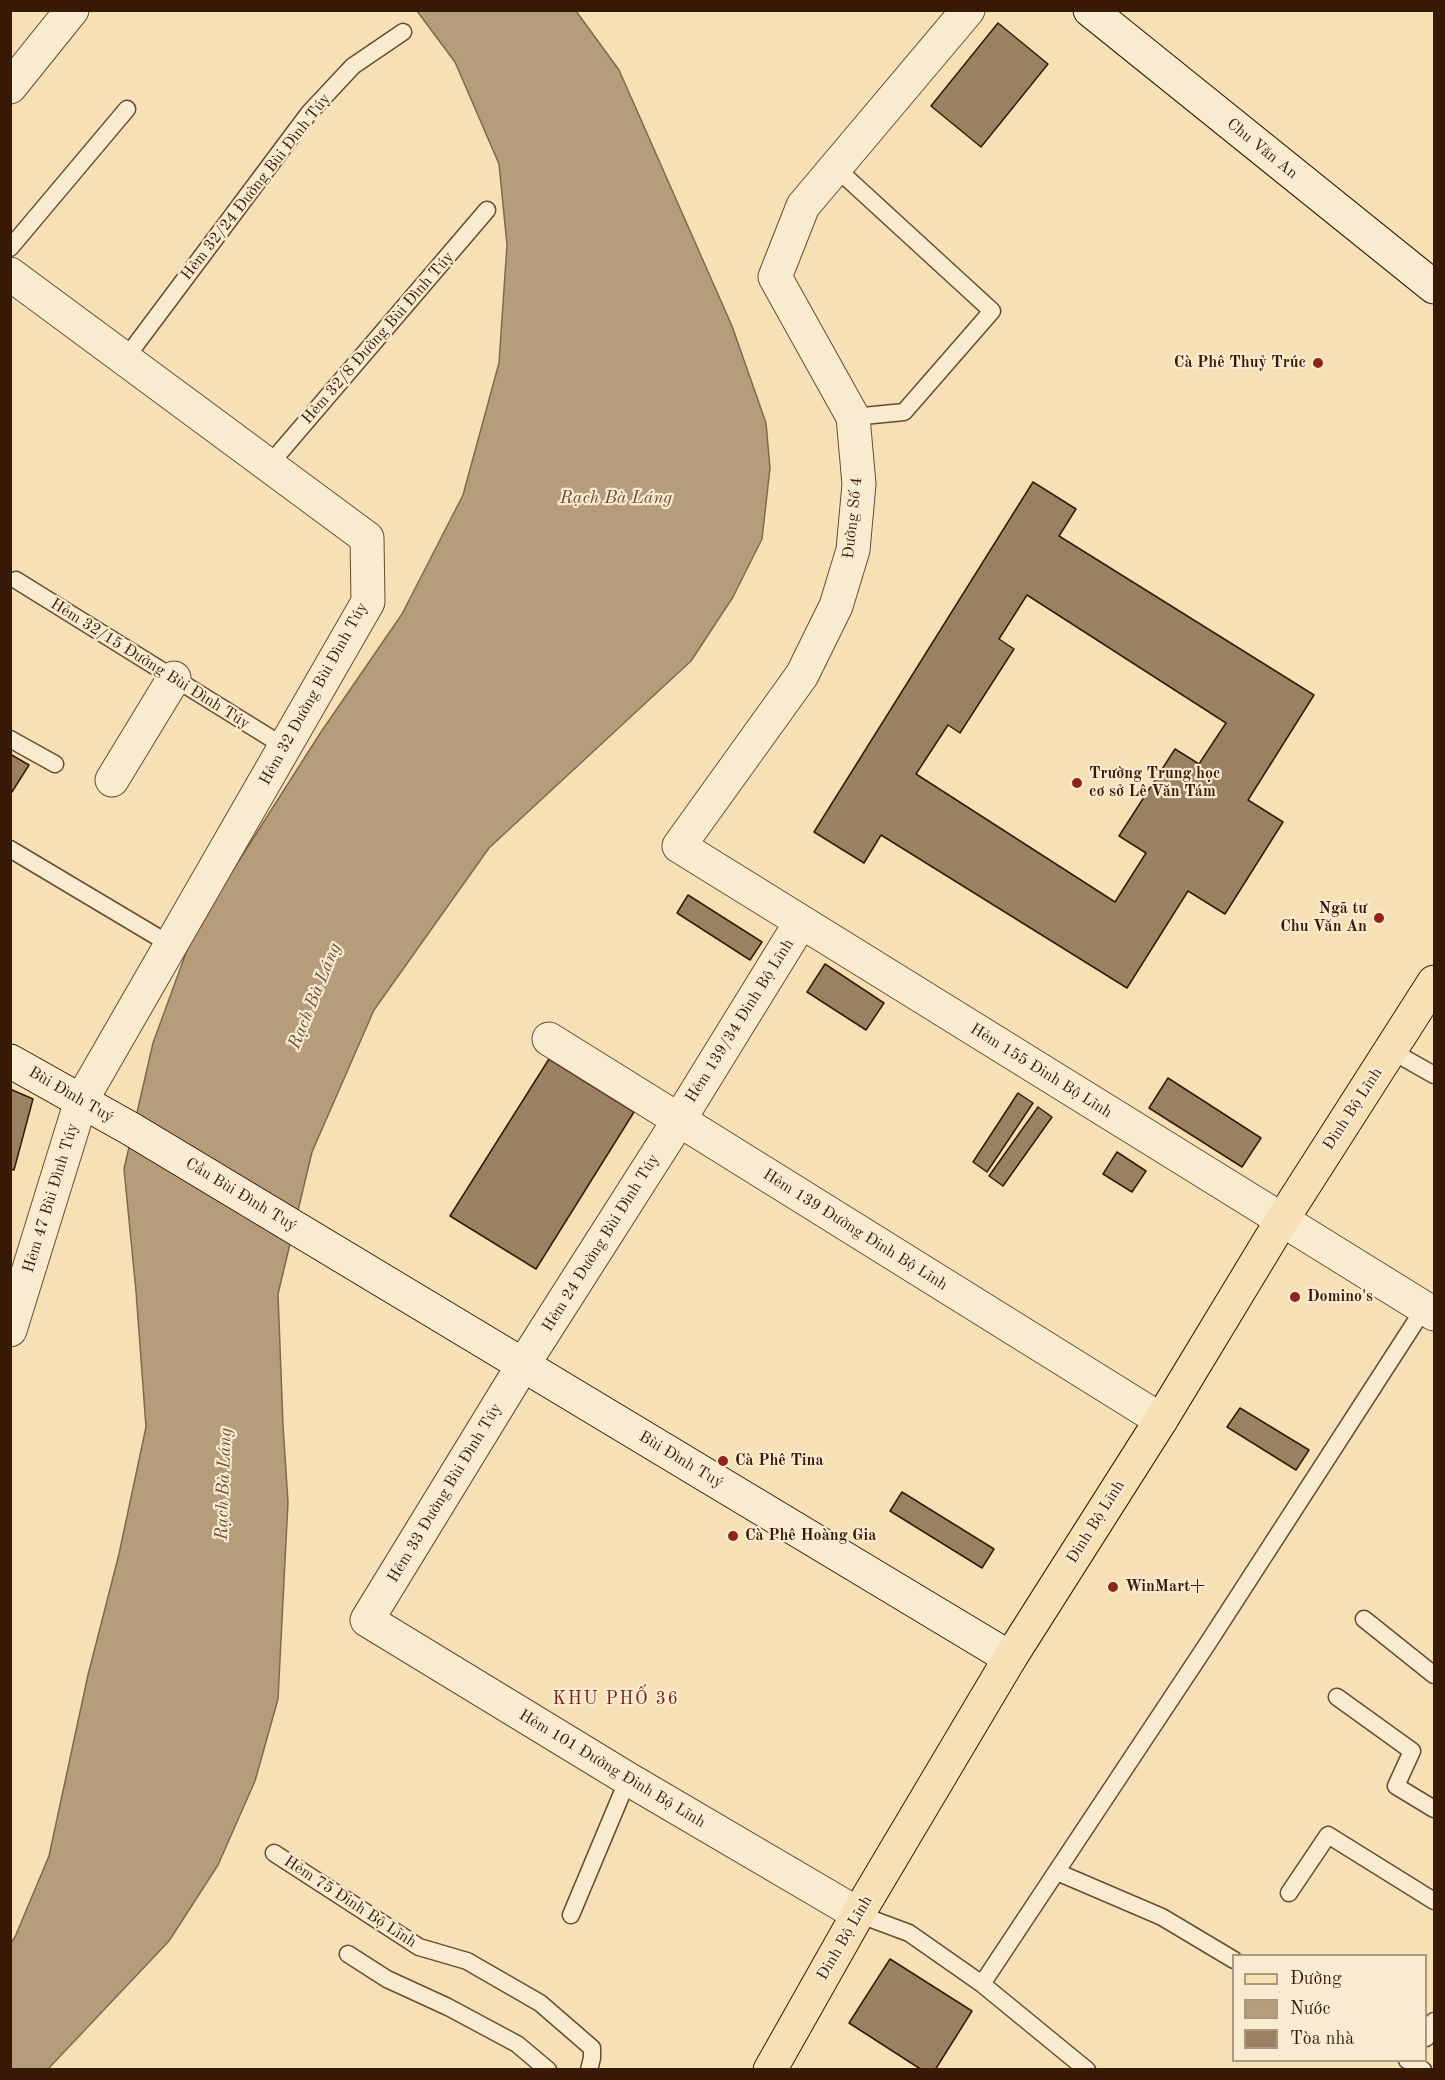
<!DOCTYPE html>
<html>
<head>
<meta charset="utf-8">
<style>
	body { margin:0 }
	#map { position:relative; width:1445px; height:2080px; overflow:hidden; background:#f6e0b6; font-family:"Old Standard TT",serif }
	canvas { display:block }
	.frame { position:absolute; inset:0; border:12px solid #381905; pointer-events:none }
	.legend { position:absolute; left:1232px; top:1954px; width:195px; height:108px; box-sizing:border-box; background:#f9ebd0; border:2px solid #ac977f; margin:0; padding:8px 10px; list-style:none; font-size:18px; color:#381905 }
	.legend li { display:flex; align-items:center; gap:12px; height:30px }
	.legend b { width:30px; border:2px solid #ac977f }
</style>
</head>
<body>
<div id="map">
<canvas width="1445" height="2080"></canvas>
<div class="frame"></div>
<ul class="legend">
<li><b style="height:8px;background:#f6e0b6"></b>Đường</li>
<li><b style="height:16px;background:#b59c7a"></b>Nước</li>
<li><b style="height:16px;background:#9b8061"></b>Tòa nhà</li>
</ul>
</div>
<script>
const ctx = document.querySelector('canvas').getContext('2d');
ctx.lineJoin = 'round';
function paint(path, color) {
  ctx.fillStyle = color;
  ctx.fill(path, 'evenodd');
}
function poly(rows) {
  const path = new Path2D();
  for (const r of rows) {
    path.moveTo(r[0], r[1]);
    for (let i = 2; i < r.length; i += 2) path.lineTo(r[i], r[i + 1]);
  }
  return path;
}
function stroke(path, color, width, dash) {
  ctx.strokeStyle = color;
  ctx.lineWidth = width;
  ctx.lineCap = dash ? 'butt' : 'round';
  ctx.setLineDash(dash || []);
  ctx.stroke(path);
}
function drawText(font, color, halo, rows, align = 'center') {
  ctx.font = font + ' "Old Standard TT",serif';
  ctx.lineWidth = 4.5;
  ctx.setLineDash([]);
  ctx.textBaseline = 'middle';
  ctx.strokeStyle = halo;
  ctx.fillStyle = color;
  for (const [text, x, y, turn = 0] of rows) {
    ctx.save();
    ctx.translate(x, y);
    ctx.rotate((+turn || 0) * Math.PI / 180);
    ctx.textAlign = isNaN(turn) ? turn : align;
    if (halo) ctx.strokeText(text, 0, 0);
    ctx.fillText(text, 0, 0);
    ctx.restore();
  }
}
const water = poly([
	[417,11,576,11,619,70,732,326,766,423,770,468,762,539,733,597,691,661,489,848,374,1010,312,1152,278,1294,283,1425,288,1502,278,1699,255,1781,218,1865,169,1941,48,2069,11,2070,11,1943,15,1937,49,1856,88,1675,119,1554,146,1427,136,1291,124,1169,153,1043,194,931,321,732,402,614,463,495,499,363,507,245,499,164,455,62,417,11]
]);
paint(water, '#b59c7a');
stroke(water, '#83684b', 1.5);
const building = poly([
	[998,23,1048,64,981,147,931,106,998,23],
	[1033,482,1076,509,1059,536,1314,695,1248,800,1283,822,1225,914,1188,891,1127,988,881,835,864,863,814,832,1033,482],
	[1027,595,1226,723,1199,764,1175,749,1119,836,1146,853,1115,902,916,774,948,725,960,733,1014,649,999,639,1027,595],
	[10,754,29,765,10,795,10,754],
	[688,895,762,942,750,960,677,913,688,895],
	[825,964,884,1003,866,1030,807,992,825,964],
	[549,1059,634,1112,536,1269,450,1216,549,1059],
	[1168,1078,1261,1138,1242,1167,1149,1108,1168,1078],
	[10,1089,33,1099,14,1170,10,1169,10,1089],
	[1018,1093,1033,1103,987,1172,973,1162,1018,1093],
	[1038,1107,1052,1117,1003,1186,989,1176,1038,1107],
	[1117,1152,1146,1171,1132,1192,1103,1174,1117,1152],
	[1240,1408,1309,1450,1296,1470,1227,1427,1240,1408],
	[902,1492,994,1549,982,1568,890,1511,902,1492],
	[890,1959,972,2011,935,2070,922,2070,849,2023,890,1959]
]);
paint(building, '#9b8061');
stroke(building, '#381905', 1.5);
const lane = poly([
	[836,168,992,311,904,412,853,417],
	[10,248,127,109],
	[125,359,309,113,353,66,403,32],
	[269,465,487,210],
	[16,580,285,747],
	[10,739,55,764],
	[10,849,171,945],
	[1390,1050,1434,1075],
	[1364,1619,1434,1675],
	[1337,1697,1412,1751,1396,1786,1434,1809],
	[274,1853,419,1947,467,1961,540,2003,592,2048,592,2058,589,2070],
	[1057,1872,1162,1917,1234,1960],
	[1289,1893,1328,1835,1434,1901],
	[858,1914,909,1933,982,1984,1087,2070],
	[571,1915,628,1779],
	[348,1954,387,1979,448,2007,517,2044,548,2070],
	[982,1984,1208,1643,1425,1307],
	[1426,2038,1434,2021],
	[1407,2060,1423,2070]
]);
const street = poly([
	[968,10,803,206,775,277,853,417,859,484,853,550,836,606,802,675,679,846,1434,1314],
	[10,87,72,10],
	[10,274,367,538,368,602,81,1101,10,1330],
	[112,780,174,678],
	[801,922,679,1120,523,1365,367,1620,628,1779,858,1914],
	[549,1039,1161,1420]
]);
const secondary = poly([
	[1090,10,1434,287],
	[10,1061,131,1129,1010,1658]
]);
const primary = poly([
	[770,2070,858,1914,1010,1658,1161,1420,1282,1220,1434,982]
]);
stroke(lane, '#684b31', 19);
stroke(street, '#684b31', 35);
stroke(secondary, '#381905', 35);
stroke(primary, '#381905', 35);
stroke(lane, '#f9ebd0', 16);
stroke(street, '#f9ebd0', 33);
stroke(secondary, '#f9ebd0', 33);
stroke(primary, '#f6e0b6', 33);
for (const [x, y, r, color] of [
	[1318,363,6,"#8f2418"],
	[1077,783,6,"#8f2418"],
	[1379,918,6,"#8f2418"],
	[1295,1297,6,"#8f2418"],
	[723,1461,6,"#8f2418"],
	[733,1536,6,"#8f2418"],
	[1113,1587,6,"#8f2418"]
]) {
  const dot = new Path2D();
  dot.arc(x, y, r, 0, 2 * Math.PI);
  ctx.fillStyle = color;
  ctx.fill(dot);
  stroke(dot, '#f9ebd0', 2);
}
drawText('16px', '#381905', '#f9ebd0', [
	["Chu Văn An",1262,149,39],
	["Hẻm 32/24 Đường Bùi Đình Túy",256,187,-52],
	["Hẻm 32/8 Đường Bùi Đình Túy",378,338,-49],
	["Đường Số 4",853,518,-84],
	["Hẻm 32/15 Đường Bùi Đình Túy",150,664,32],
	["Hẻm 32 Đường Bùi Đình Túy",314,694,-61],
	["Hẻm 139/34 Đinh Bộ Lĩnh",740,1021,-58],
	["Hẻm 155 Đinh Bộ Lĩnh",1041,1071,32],
	["Bùi Đình Tuý",71,1095,30],
	["Đinh Bộ Lĩnh",1353,1109,-57],
	["Cầu Bùi Đình Tuý",241,1195,31],
	["Hẻm 47 Bùi Đình Túy",51,1198,-73],
	["Hẻm 139 Đường Đinh Bộ Lĩnh",855,1230,32],
	["Hẻm 24 Đường Bùi Đình Túy",601,1243,-58],
	["Bùi Đình Tuý",681,1460,31],
	["Hẻm 33 Đường Bùi Đình Túy",445,1493,-59],
	["Đinh Bộ Lĩnh",1096,1522,-58],
	["Hẻm 101 Đường Đinh Bộ Lĩnh",612,1769,31],
	["Hẻm 75 Đinh Bộ Lĩnh",350,1902,33],
	["Đinh Bộ Lĩnh",845,1938,-60]
]);
drawText('bold 16px', '#381905', '#f9ebd0', [
	["Cà Phê Thuỷ Trúc",1306,363,"right"],
	["Trường Trung học",1089,774],
	["cơ sở Lê Văn Tám",1089,792],
	["Ngã tư",1367,909,"right"],
	["Chu Văn An",1367,927,"right"],
	["Domino's",1307,1297],
	["Cà Phê Tina",735,1461],
	["Cà Phê Hoàng Gia",745,1536],
	["WinMart+",1125,1587]
], 'left');
drawText('italic 18px', '#6a4d34', '#f9ebd0', [
	["Rạch Bà Láng",616,498],
	["Rạch Bà Láng",315,996,-68],
	["Rạch Bà Láng",224,1484,-88]
]);
ctx.letterSpacing = '1.5px';
drawText('18px', '#7a1f14', '#f9ebd0', [
	["KHU PHỐ 36",616,1699]
]);
ctx.letterSpacing = '0px';
</script>
</body>
</html>
